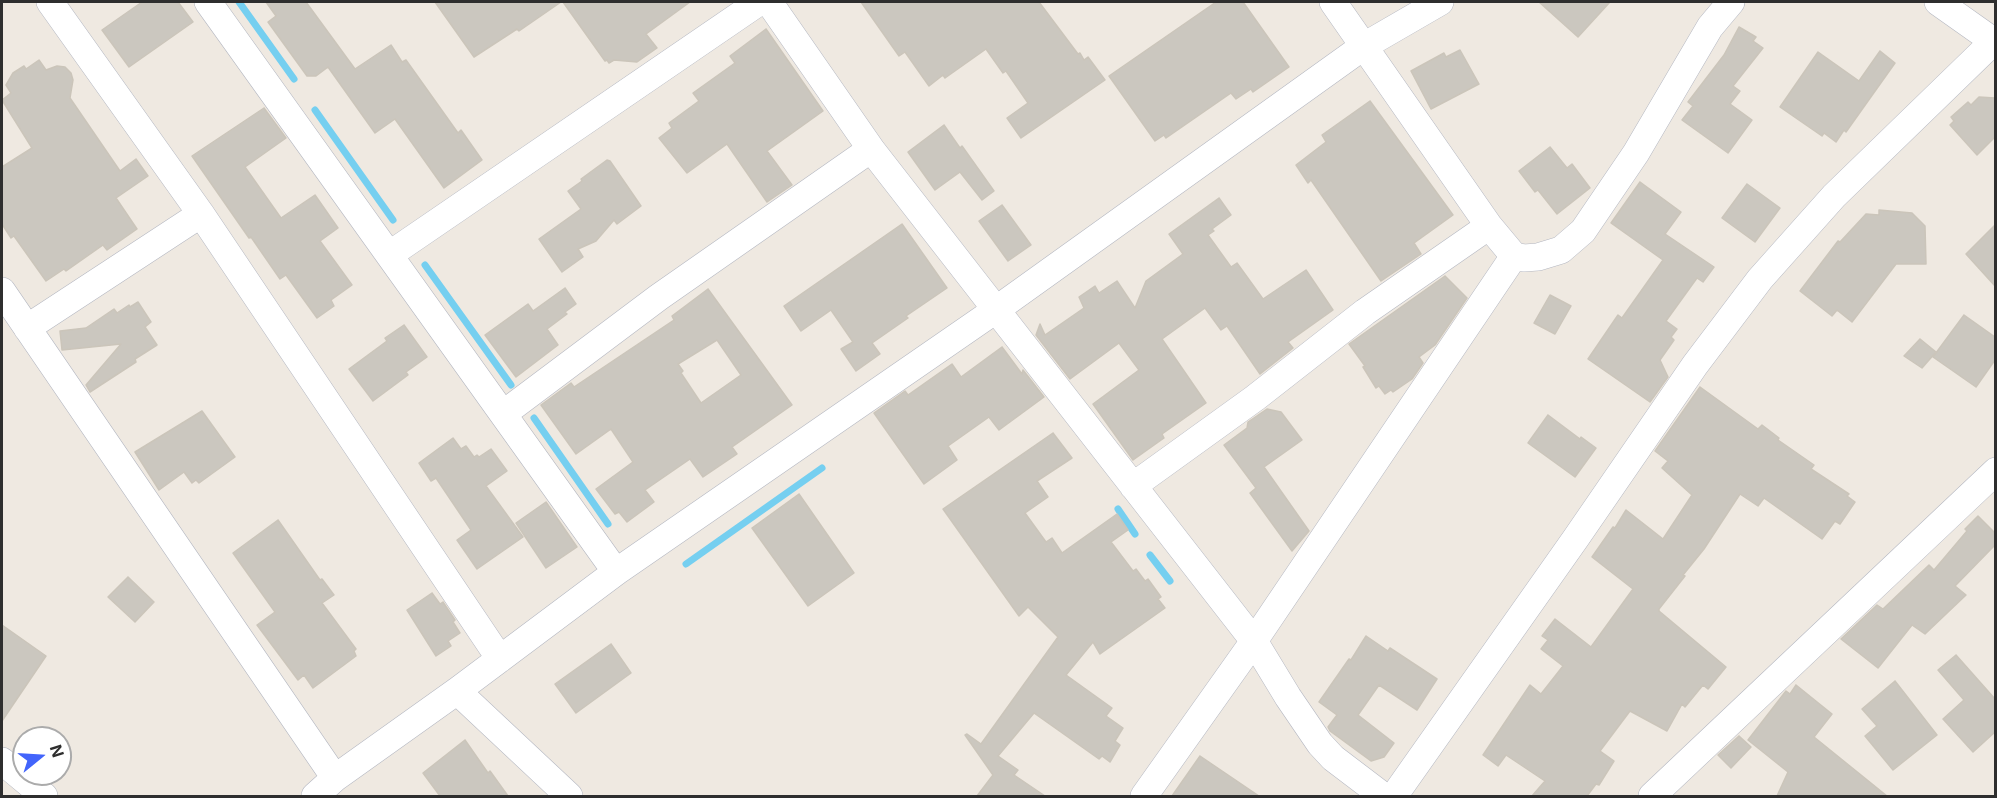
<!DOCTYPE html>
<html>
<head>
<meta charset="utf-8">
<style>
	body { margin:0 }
	#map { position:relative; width:1997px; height:798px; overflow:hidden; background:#efe9e1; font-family:Inter,sans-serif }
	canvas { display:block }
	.frame { position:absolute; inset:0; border:3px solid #2e2e2e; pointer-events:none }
	.north { position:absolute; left:12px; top:726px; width:60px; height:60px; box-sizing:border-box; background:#fff; border:2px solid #ababab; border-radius:50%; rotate:72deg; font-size:16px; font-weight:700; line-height:24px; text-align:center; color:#2e2e2e }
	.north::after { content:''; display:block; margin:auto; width:21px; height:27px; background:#4264fb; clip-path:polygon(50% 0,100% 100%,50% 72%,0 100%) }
</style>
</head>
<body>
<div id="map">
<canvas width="1997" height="798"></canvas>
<div class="frame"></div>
<div class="north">N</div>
</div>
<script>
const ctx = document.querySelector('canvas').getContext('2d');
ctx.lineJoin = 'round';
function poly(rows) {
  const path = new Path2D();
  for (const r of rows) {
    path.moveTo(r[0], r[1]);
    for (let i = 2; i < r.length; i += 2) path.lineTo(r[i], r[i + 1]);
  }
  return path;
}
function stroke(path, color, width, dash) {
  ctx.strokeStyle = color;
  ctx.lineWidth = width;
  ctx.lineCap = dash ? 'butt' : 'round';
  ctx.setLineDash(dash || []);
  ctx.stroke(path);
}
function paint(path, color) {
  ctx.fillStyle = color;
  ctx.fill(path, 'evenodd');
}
stroke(poly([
	[239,2,294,79],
	[315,110,393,220],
	[425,265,511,385],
	[534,418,608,524],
	[1118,509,1135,534],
	[1150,555,1170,581],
	[686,564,822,468]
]), '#75cff0', 7);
const building = poly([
	[142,2,178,2,193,22,129,67,102,30,142,2],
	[266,2,306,2,355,69,391,45,402,62,406,60,458,133,461,130,482,160,444,188,395,119,375,133,328,67,316,76,307,76,268,22,276,16,266,2],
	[435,2,561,2,519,31,517,29,474,57,435,2],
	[563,2,690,2,646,34,657,48,637,62,614,60,609,63,607,60,605,61,563,2],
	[861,2,1039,2,1078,54,1080,53,1084,60,1088,57,1105,80,1021,138,1007,118,1028,103,1006,71,1003,73,986,49,945,78,943,75,929,86,905,52,899,56,861,2],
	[1216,2,1243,2,1289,67,1253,92,1251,89,1236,99,1231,93,1166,138,1164,135,1155,141,1109,76,1216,2],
	[1539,2,1610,2,1578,37,1539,2],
	[1739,27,1756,37,1753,41,1763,48,1733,86,1740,91,1730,104,1752,120,1728,153,1682,120,1693,106,1688,102,1724,55,1739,27],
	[766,29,823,111,767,151,792,185,767,202,727,144,687,173,659,138,672,128,669,123,699,101,693,93,735,63,730,56,766,29],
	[1460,50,1479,84,1431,109,1411,71,1444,53,1446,57,1460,50],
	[1880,51,1895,63,1846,132,1844,130,1836,142,1824,133,1822,136,1780,107,1818,52,1859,81,1880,51],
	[39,60,46,70,57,66,65,67,71,73,73,80,70,98,120,171,136,159,148,176,116,198,137,229,107,250,103,245,66,271,64,269,46,281,14,236,11,238,2,224,2,167,32,148,2,100,11,93,6,85,13,73,24,66,26,69,39,60],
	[1979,97,1995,98,1995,137,1977,155,1950,125,1954,121,1951,117,1968,102,1971,105,1979,97],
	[1370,101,1453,215,1414,243,1421,254,1381,281,1311,180,1308,183,1296,165,1326,142,1322,135,1370,101],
	[264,108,286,138,245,167,281,218,315,195,338,228,320,241,352,285,331,300,334,306,317,318,286,275,280,279,251,237,249,238,192,156,264,108],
	[944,125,960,148,962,146,994,191,982,200,960,172,935,190,908,152,944,125],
	[1550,147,1567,168,1572,164,1590,188,1557,214,1538,190,1535,192,1519,171,1550,147],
	[607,160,610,161,641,206,617,224,614,220,596,241,578,249,583,257,562,272,539,239,581,209,568,191,582,181,581,179,607,160],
	[1640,182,1681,212,1665,234,1714,267,1703,282,1697,278,1666,321,1677,329,1671,337,1674,340,1660,360,1668,377,1650,402,1588,359,1618,315,1622,318,1663,260,1611,223,1640,182],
	[1747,184,1780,208,1755,242,1722,218,1747,184],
	[1219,198,1231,215,1212,229,1214,231,1208,235,1231,267,1237,263,1263,299,1306,270,1333,310,1288,342,1293,348,1260,374,1227,326,1221,330,1205,308,1162,339,1206,403,1162,434,1164,438,1133,460,1093,404,1139,370,1119,343,1070,379,1036,335,1040,324,1045,335,1084,308,1079,297,1095,286,1099,293,1117,281,1135,308,1146,281,1183,254,1169,234,1219,198],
	[1002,205,1031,245,1008,261,979,221,1002,205],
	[1879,210,1912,213,1925,226,1926,264,1896,264,1852,322,1837,310,1832,316,1800,291,1838,241,1840,242,1866,214,1879,215,1879,210],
	[902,224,947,288,906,316,908,318,872,343,880,354,856,371,841,349,853,342,831,310,801,331,784,306,902,224],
	[1995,225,1995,286,1966,254,1995,225],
	[1445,276,1467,298,1435,345,1419,357,1423,363,1412,379,1393,392,1391,390,1385,394,1379,386,1376,388,1363,367,1365,366,1349,344,1445,276],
	[565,288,576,304,565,312,567,314,547,329,558,345,516,377,485,335,528,304,533,311,565,288],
	[708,289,792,405,732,447,737,454,703,477,690,459,645,490,654,502,627,522,619,512,615,514,596,489,633,462,611,429,576,454,541,405,571,383,574,387,674,320,672,316,708,289],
	[717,340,741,375,701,403,681,373,683,371,678,364,717,340],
	[1550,295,1571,306,1555,334,1534,323,1550,295],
	[138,302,151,322,145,327,157,345,135,359,136,362,90,392,86,385,121,344,62,350,60,331,86,328,114,309,117,313,129,305,130,307,138,302],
	[1964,315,1995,337,1995,360,1976,387,1933,357,1964,315],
	[404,325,427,357,406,372,408,375,373,401,349,369,387,341,385,338,404,325],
	[1920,339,1936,352,1922,368,1904,356,1920,339],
	[1002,347,1022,374,1023,370,1044,397,999,430,989,417,948,446,957,460,924,484,874,413,905,391,908,395,952,364,961,377,1002,347],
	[1700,387,1758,429,1762,425,1779,438,1778,440,1814,465,1811,469,1849,494,1847,496,1855,502,1840,524,1835,521,1822,539,1764,498,1758,506,1740,494,1704,549,1683,575,1685,576,1659,609,1659,611,1726,667,1708,689,1703,685,1685,707,1682,704,1667,731,1630,711,1600,751,1614,761,1599,785,1596,784,1587,796,1532,796,1545,781,1506,755,1498,766,1483,755,1530,685,1541,694,1563,666,1541,649,1548,640,1542,636,1555,619,1591,647,1633,589,1592,557,1613,527,1615,528,1626,510,1663,539,1692,495,1662,468,1668,461,1655,451,1700,387],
	[1267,409,1281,412,1302,440,1264,467,1309,531,1292,551,1250,493,1256,488,1224,445,1247,428,1248,422,1267,409],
	[202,411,235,457,199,483,196,480,192,483,184,472,159,490,135,452,202,411],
	[1548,415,1580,439,1581,437,1596,448,1575,477,1528,443,1548,415],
	[1053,433,1072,458,1037,481,1048,497,1025,513,1046,542,1052,538,1062,553,1117,514,1128,530,1111,542,1133,571,1136,569,1145,581,1148,579,1161,597,1158,599,1165,608,1100,654,1093,642,1066,675,1112,708,1106,716,1123,728,1115,741,1120,745,1110,762,1102,756,1099,759,1034,713,998,756,1018,770,1014,775,1045,796,977,796,993,775,965,735,967,734,981,744,1058,637,1028,607,1019,616,943,509,1053,433],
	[453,438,461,449,466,446,474,457,477,455,479,457,491,449,507,471,486,486,523,537,477,569,457,540,471,530,436,478,431,481,419,463,453,438],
	[799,494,854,573,808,606,752,528,799,494],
	[546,502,577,547,546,568,516,523,546,502],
	[1978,516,1995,533,1995,545,1955,586,1966,595,1925,634,1912,625,1878,668,1841,639,1877,605,1883,609,1929,565,1934,570,1967,531,1965,529,1978,516],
	[278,520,320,580,322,579,334,595,322,603,356,649,354,651,356,656,313,688,304,675,298,680,257,625,275,612,233,553,278,520],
	[128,577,154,602,135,622,108,597,128,577],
	[432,593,440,604,443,602,455,620,453,622,460,633,448,641,451,646,436,656,407,610,432,593],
	[2,625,46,656,2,721,2,625],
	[1366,636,1388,651,1390,648,1437,679,1417,710,1379,685,1358,715,1394,743,1384,757,1371,761,1330,731,1328,727,1337,715,1319,702,1349,659,1351,660,1366,636],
	[611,644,631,673,576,713,555,684,611,644],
	[1956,655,1995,699,1995,732,1973,752,1943,719,1964,700,1938,670,1956,655],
	[1895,681,1937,735,1893,770,1865,736,1877,726,1862,709,1895,681],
	[1796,685,1832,714,1814,737,1887,796,1777,796,1788,772,1748,740,1786,691,1790,694,1796,685],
	[1739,736,1751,747,1731,768,1718,755,1739,736],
	[465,740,488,773,490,771,508,796,440,796,423,773,465,740],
	[1200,756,1259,796,1172,796,1200,756]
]);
paint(building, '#cbc7bf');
stroke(building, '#cbc5ba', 1.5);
const minor = poly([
	[50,2,201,214,500,659],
	[208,2,616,572],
	[769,2,871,149,1254,641,1288,697,1320,744,1333,758,1383,796],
	[1938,2,1996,43],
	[389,255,759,2],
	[1514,256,1524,258,1538,257,1561,250,1583,231,1636,153,1710,27,1731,2],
	[2,291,335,778],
	[27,328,201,214],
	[503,414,659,297,871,149],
	[1133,486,1255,398,1365,312,1489,226],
	[457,691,569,796],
	[2,761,44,796],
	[315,796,335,778,457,691,616,572,997,309,1364,46,1440,2],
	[1144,796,1254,641,1514,256,1489,226,1333,2],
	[1394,796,1576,538,1695,365,1760,279,1834,196,1996,39],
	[1652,796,1996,471]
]);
stroke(minor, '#b4b7c1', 28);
stroke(minor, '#fff', 27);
</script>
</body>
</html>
